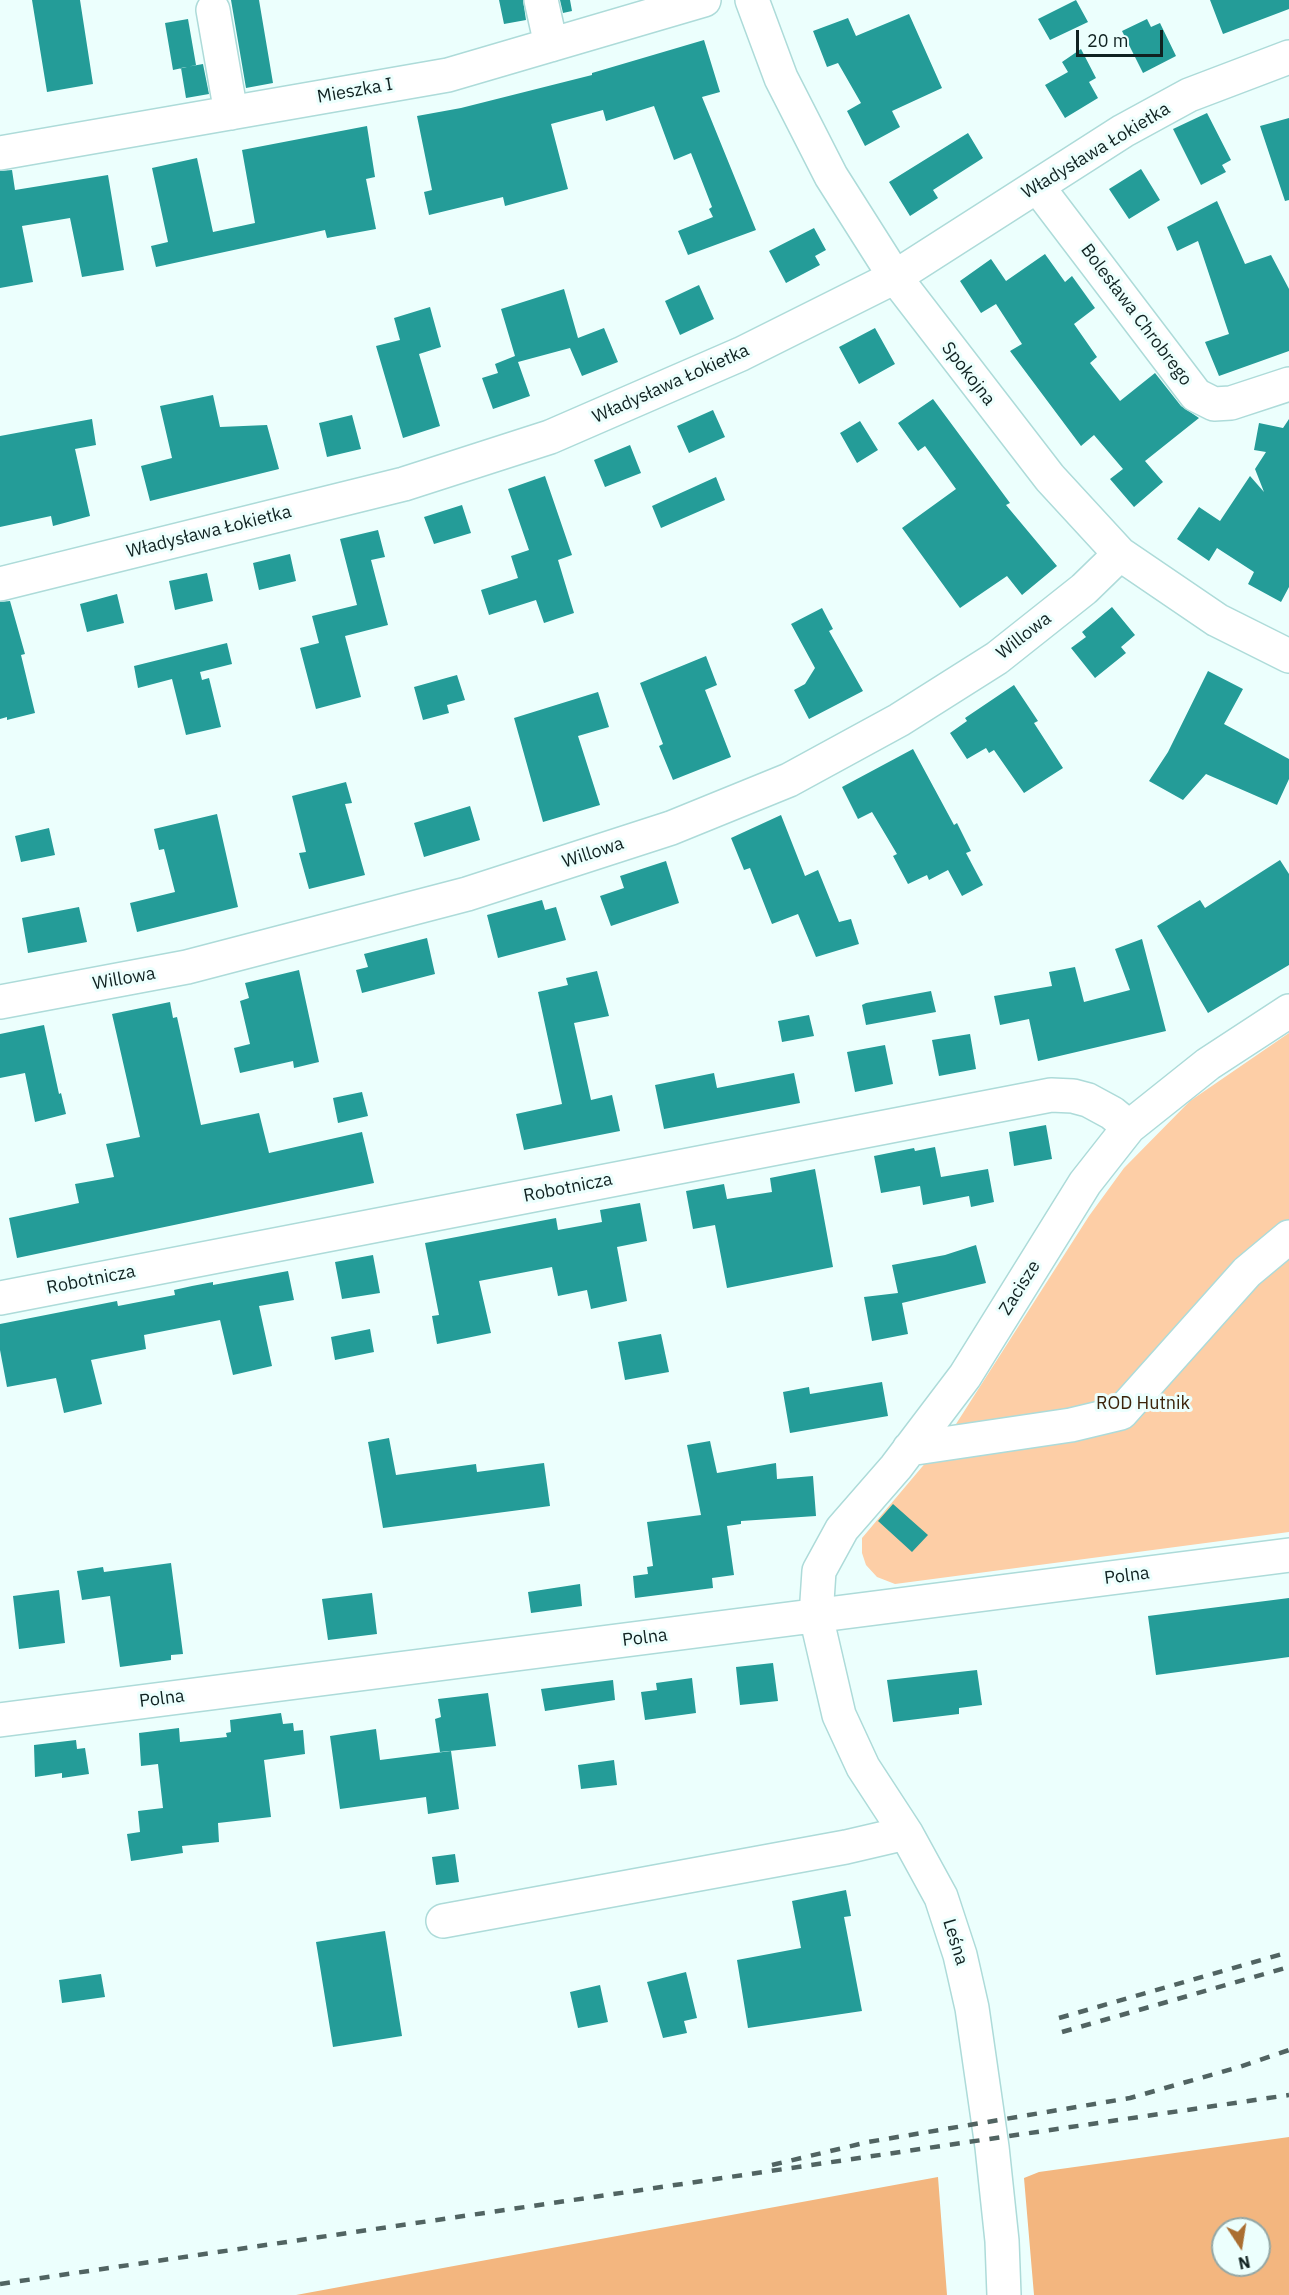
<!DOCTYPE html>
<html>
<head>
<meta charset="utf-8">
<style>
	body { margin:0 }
	#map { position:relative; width:1289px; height:2295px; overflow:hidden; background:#ecfffd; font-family:"IBM Plex Sans",sans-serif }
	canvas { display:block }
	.north { position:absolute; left:1211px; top:2217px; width:60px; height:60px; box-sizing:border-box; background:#ecfffd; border:2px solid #94a7a5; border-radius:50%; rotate:168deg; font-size:16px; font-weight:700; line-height:24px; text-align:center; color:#102221 }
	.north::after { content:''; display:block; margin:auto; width:21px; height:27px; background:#aa6e31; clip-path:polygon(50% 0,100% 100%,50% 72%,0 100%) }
	.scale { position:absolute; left:1076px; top:30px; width:87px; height:27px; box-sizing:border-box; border:3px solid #102221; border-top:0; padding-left:8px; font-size:18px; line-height:21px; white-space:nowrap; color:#102221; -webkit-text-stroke:4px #ecfffd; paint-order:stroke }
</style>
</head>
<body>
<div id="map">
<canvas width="1289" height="2295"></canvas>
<div class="north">N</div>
<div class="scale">20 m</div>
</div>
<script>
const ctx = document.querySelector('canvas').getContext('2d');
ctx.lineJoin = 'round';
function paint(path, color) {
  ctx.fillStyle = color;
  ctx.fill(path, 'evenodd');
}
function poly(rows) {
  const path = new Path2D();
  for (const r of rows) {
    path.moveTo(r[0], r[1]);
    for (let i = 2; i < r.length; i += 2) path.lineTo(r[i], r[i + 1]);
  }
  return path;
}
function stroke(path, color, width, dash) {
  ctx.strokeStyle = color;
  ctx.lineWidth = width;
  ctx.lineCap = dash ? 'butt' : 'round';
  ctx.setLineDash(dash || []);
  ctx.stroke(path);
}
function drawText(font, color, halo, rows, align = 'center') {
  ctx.font = font + ' "IBM Plex Sans",sans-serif';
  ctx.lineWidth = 6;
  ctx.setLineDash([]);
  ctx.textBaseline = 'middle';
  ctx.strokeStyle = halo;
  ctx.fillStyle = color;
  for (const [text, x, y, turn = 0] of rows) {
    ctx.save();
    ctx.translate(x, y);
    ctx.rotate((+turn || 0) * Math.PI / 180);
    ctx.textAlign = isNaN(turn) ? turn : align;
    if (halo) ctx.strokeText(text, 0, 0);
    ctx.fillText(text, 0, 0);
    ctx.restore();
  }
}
paint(poly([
	[1289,1033,1289,1532,895,1584,877,1577,866,1565,862,1553,862,1538,949,1435,1089,1216,1124,1168,1190,1101]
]), '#fdcea6');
paint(poly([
	[1289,2137,1289,2295,1034,2295,1024,2178,1039,2172],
	[1223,2229,1259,2229,1259,2265,1223,2265],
	[938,2177,947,2295,296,2295]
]), '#f3b67f');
paint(poly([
	[32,0,80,0,93,84,47,92],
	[231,0,259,0,273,83,246,88],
	[499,0,523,0,526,20,504,24],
	[560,0,570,0,572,11,563,13],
	[1076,0,1088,22,1050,40,1038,19],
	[1210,0,1289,0,1289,9,1223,34],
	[909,14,942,88,892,111,900,127,865,146,847,111,861,103,838,63,827,67,813,31,848,18,856,36],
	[188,19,196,65,173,70,165,23],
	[1147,19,1151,27,1160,23,1176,56,1143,73,1122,31],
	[704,40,720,92,702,97,756,230,688,255,678,231,713,217,709,209,712,207,691,153,674,160,654,106,606,121,603,110,551,124,568,189,505,206,503,197,429,215,424,192,432,190,417,116,461,108,592,75,592,73],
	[1081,49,1096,78,1089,82,1098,98,1065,118,1045,85,1068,72,1062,62],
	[203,64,209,94,186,98,181,68],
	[1207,113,1231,160,1222,165,1226,172,1201,185,1173,129],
	[1289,118,1289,200,1285,201,1260,126],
	[367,126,375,177,366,179,376,229,327,238,325,230,156,267,151,246,168,242,152,168,197,158,213,232,255,223,242,150],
	[968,133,983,158,933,190,938,198,910,216,889,182],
	[1141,169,1160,200,1129,219,1109,189],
	[12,170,15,190,108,175,124,270,82,277,70,218,22,226,33,282,0,288,0,171],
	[1217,201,1245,264,1271,255,1289,289,1289,351,1219,376,1205,342,1229,334,1198,241,1177,251,1167,227],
	[814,228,826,250,815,256,820,265,786,283,769,251],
	[1045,254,1065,282,1072,276,1095,308,1074,324,1097,357,1090,363,1120,401,1155,373,1181,406,1199,418,1145,461,1163,482,1134,507,1110,479,1123,469,1094,435,1081,446,1010,351,1022,344,996,304,981,313,960,281,991,259,1006,281],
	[699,285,714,319,680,335,665,301],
	[564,289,578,338,604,328,618,362,582,376,570,348,518,362,530,396,493,409,482,378,498,373,495,364,515,356,501,309],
	[430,307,441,347,419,354,440,426,403,438,376,346,400,340,394,318],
	[875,328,895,364,859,384,839,347],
	[213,395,220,427,267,425,279,469,150,501,141,466,172,458,160,406],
	[933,399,1010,503,1006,505,1057,566,1022,595,1007,576,960,608,902,528,956,489,925,446,918,451,898,423],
	[713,410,725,437,689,453,677,426],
	[352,415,361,449,327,457,319,423],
	[92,419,96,445,75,449,90,516,53,526,51,516,0,527,0,436],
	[1289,419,1289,587,1281,602,1248,584,1254,572,1217,548,1209,561,1177,539,1199,507,1220,521,1250,476,1264,492,1255,469,1266,452,1254,450,1259,423,1283,428],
	[860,421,878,450,857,463,840,433],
	[630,445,641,473,605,487,594,460],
	[545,476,572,555,558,560,574,613,544,623,536,600,489,615,481,590,518,578,511,556,529,550,508,489],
	[716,477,725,500,661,528,652,506],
	[462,505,471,533,434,544,424,517],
	[378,530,385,557,371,560,388,625,345,636,361,697,316,709,300,648,319,643,312,616,357,605,340,539],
	[290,554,296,581,259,590,253,563],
	[207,573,213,601,175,610,169,581],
	[117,594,124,623,87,632,80,604],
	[10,601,25,654,21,655,35,713,7,720,7,717,0,719,0,602],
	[1112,607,1135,635,1121,647,1126,653,1095,678,1071,648,1086,637,1082,632],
	[822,608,833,629,829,631,863,691,809,719,794,690,805,684,815,668,791,624],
	[227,643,232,664,200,672,202,680,209,678,221,727,186,735,172,679,138,688,134,666],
	[706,656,717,685,705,690,731,757,673,780,659,746,663,744,640,683],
	[1208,671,1243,689,1224,724,1289,759,1289,779,1277,805,1206,774,1183,800,1149,781,1168,752],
	[457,675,465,700,447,705,449,713,423,720,414,687],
	[1014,685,1038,721,1034,723,1063,768,1024,793,994,750,989,753,986,748,967,759,950,733,967,721,965,718],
	[598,692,609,727,578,736,600,805,543,822,514,718],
	[913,749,954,825,957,823,971,851,966,853,983,885,962,896,948,870,929,880,927,875,908,884,893,856,897,854,872,812,858,819,842,787],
	[346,782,352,803,345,804,365,875,309,889,299,853,306,852,292,796],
	[470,806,480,840,424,857,414,823],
	[217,814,238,907,137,932,130,903,175,892,164,849,159,850,154,829],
	[781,815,805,876,818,870,839,922,851,919,859,944,816,957,798,914,772,924,750,868,744,870,731,838],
	[49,828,55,855,21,862,15,836],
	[1280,860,1289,874,1289,965,1208,1013,1157,926,1200,900,1205,908],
	[666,861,679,903,611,926,600,896,624,888,620,876],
	[542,900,545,910,556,907,566,940,498,958,487,915],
	[79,907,87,942,28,953,22,918],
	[427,938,435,974,362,993,356,970,368,967,364,954],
	[1142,939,1166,1031,1038,1061,1029,1019,1000,1025,994,996,1052,986,1049,972,1075,967,1084,1002,1130,990,1115,949],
	[299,970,319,1062,294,1068,293,1061,240,1073,234,1048,250,1044,240,1001,249,998,245,983],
	[597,971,609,1016,574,1023,591,1100,612,1095,620,1131,524,1150,516,1114,562,1104,538,992,568,985,566,978],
	[931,991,936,1012,866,1025,862,1005,866,1003],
	[170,1002,173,1018,177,1017,201,1125,259,1113,269,1153,362,1132,374,1183,17,1258,9,1218,79,1203,75,1184,114,1177,106,1144,140,1137,112,1014],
	[809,1015,814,1036,782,1042,778,1021],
	[44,1025,59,1094,61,1093,66,1114,35,1122,25,1073,0,1078,0,1034],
	[970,1034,976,1069,939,1076,932,1040],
	[885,1045,893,1084,855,1092,847,1052],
	[714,1073,717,1088,794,1073,800,1103,664,1129,655,1085],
	[362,1092,368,1116,338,1123,333,1098],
	[1046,1125,1052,1159,1014,1166,1009,1132],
	[935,1147,941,1177,988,1169,994,1202,971,1207,969,1196,923,1205,920,1186,881,1193,874,1156,914,1148,915,1151],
	[815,1169,833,1267,727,1288,715,1225,693,1229,686,1191,724,1184,727,1199,772,1192,770,1178],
	[640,1203,647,1241,617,1247,627,1301,591,1309,587,1290,558,1296,552,1267,479,1281,491,1333,437,1344,432,1316,439,1315,425,1243,556,1218,558,1230,602,1222,600,1210],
	[976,1245,986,1283,902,1303,908,1334,872,1341,864,1297,898,1293,892,1265,945,1255],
	[373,1255,380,1293,342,1299,335,1262],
	[288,1271,294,1300,259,1306,272,1366,233,1375,220,1320,144,1335,146,1349,91,1360,102,1404,64,1413,56,1378,7,1387,0,1350,0,1324,117,1301,118,1306,175,1295,174,1290,192,1286,213,1282,213,1285],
	[370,1329,374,1352,335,1360,331,1337],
	[661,1334,669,1372,625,1380,618,1342],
	[882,1382,888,1416,790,1433,783,1392,809,1387,810,1394],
	[389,1438,396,1475,476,1464,477,1472,544,1463,550,1506,383,1528,368,1442],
	[710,1441,717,1473,776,1463,777,1479,813,1476,816,1516,741,1521,741,1524,727,1526,734,1575,712,1578,713,1588,635,1598,633,1576,648,1574,647,1567,653,1566,647,1522,701,1515,687,1445],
	[893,1504,928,1535,912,1552,878,1521],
	[171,1563,183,1654,171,1655,171,1660,120,1667,110,1596,82,1600,77,1571,103,1567,104,1572],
	[580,1584,582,1606,531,1613,528,1592],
	[59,1590,65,1643,19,1649,13,1596],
	[372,1593,377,1634,328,1640,322,1599],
	[1289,1598,1289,1657,1156,1675,1148,1616],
	[773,1663,778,1701,740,1705,736,1667],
	[977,1670,982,1705,959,1708,959,1714,893,1722,887,1680],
	[692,1678,696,1713,645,1720,641,1692,657,1690,656,1683],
	[613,1680,615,1700,545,1711,541,1689],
	[488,1693,496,1746,440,1752,435,1719,441,1717,438,1699],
	[281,1713,283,1724,293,1723,294,1731,303,1730,305,1754,264,1760,271,1817,218,1823,219,1842,182,1846,183,1853,131,1861,127,1834,140,1832,138,1811,163,1808,158,1764,141,1766,139,1733,179,1728,180,1742,227,1737,226,1733,231,1732,230,1720],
	[376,1729,380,1760,451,1751,459,1809,428,1814,426,1797,340,1809,330,1736],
	[76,1740,77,1749,85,1748,89,1774,62,1778,62,1773,35,1777,34,1745],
	[614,1760,617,1785,581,1789,578,1765],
	[455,1854,459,1882,436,1885,432,1857],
	[846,1890,851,1916,844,1917,862,2011,748,2028,737,1960,801,1948,792,1901],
	[385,1931,402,2036,333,2047,316,1942],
	[686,1972,697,2018,684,2021,687,2033,663,2038,647,1982],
	[101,1974,105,1997,62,2003,59,1980],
	[600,1985,608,2022,578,2028,570,1992]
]), '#249c98');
const minor = poly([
	[541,0,551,45],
	[752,0,781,78,831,176,895,277,1050,478,1120,554,1217,620,1289,656],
	[213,10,231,113],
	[0,153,448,75,704,0],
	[1037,186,1196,395,1214,404,1231,403,1289,384],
	[0,584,404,484,550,437,741,354,895,277,1123,131,1189,95,1289,57],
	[0,1002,187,967,467,894,671,828,789,780,899,720,997,658,1084,589,1120,554],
	[0,1298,1051,1095,1073,1096,1088,1100,1112,1113,1129,1127],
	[909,1449,1071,1425,1121,1413,1247,1272,1289,1237],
	[0,1720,1289,1555],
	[443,1921,846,1847,906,1833],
	[1004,2295,1002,2241,992,2147,972,2008,960,1955,941,1897,906,1833,863,1767,839,1715,816,1616,819,1571,842,1529,896,1467,965,1376,1085,1183,1129,1127,1208,1064,1289,1011]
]);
stroke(minor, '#addbd9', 36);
stroke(minor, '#fff', 33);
stroke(poly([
	[1059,2018,1289,1952],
	[1062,2032,1289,1967],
	[772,2165,868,2142,1130,2098,1239,2067,1289,2050],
	[0,2284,1289,2095]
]), '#516462', 4.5, [10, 10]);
drawText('18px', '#102221', '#ecfffd', [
	["Mieszka I",355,91,-10],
	["Władysława Łokietka",1096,151,-31],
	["Bolesława Chrobrego",1136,315,53],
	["Spokojna",968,374,52],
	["Władysława Łokietka",671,384,-24],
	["Władysława Łokietka",209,532,-14],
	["Willowa",1024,636,-38],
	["Willowa",593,853,-18],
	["Willowa",124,979,-10],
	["Robotnicza",568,1188,-11],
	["Robotnicza",91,1280,-11],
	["Zacisze",1020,1288,-58],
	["Polna",1127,1576,-7],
	["Polna",645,1638,-7],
	["Polna",162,1699,-7],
	["Leśna",955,1942,73]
]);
drawText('18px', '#3b230a', '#ecfffd', [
	["ROD Hutnik",1143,1404]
]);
</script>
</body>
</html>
